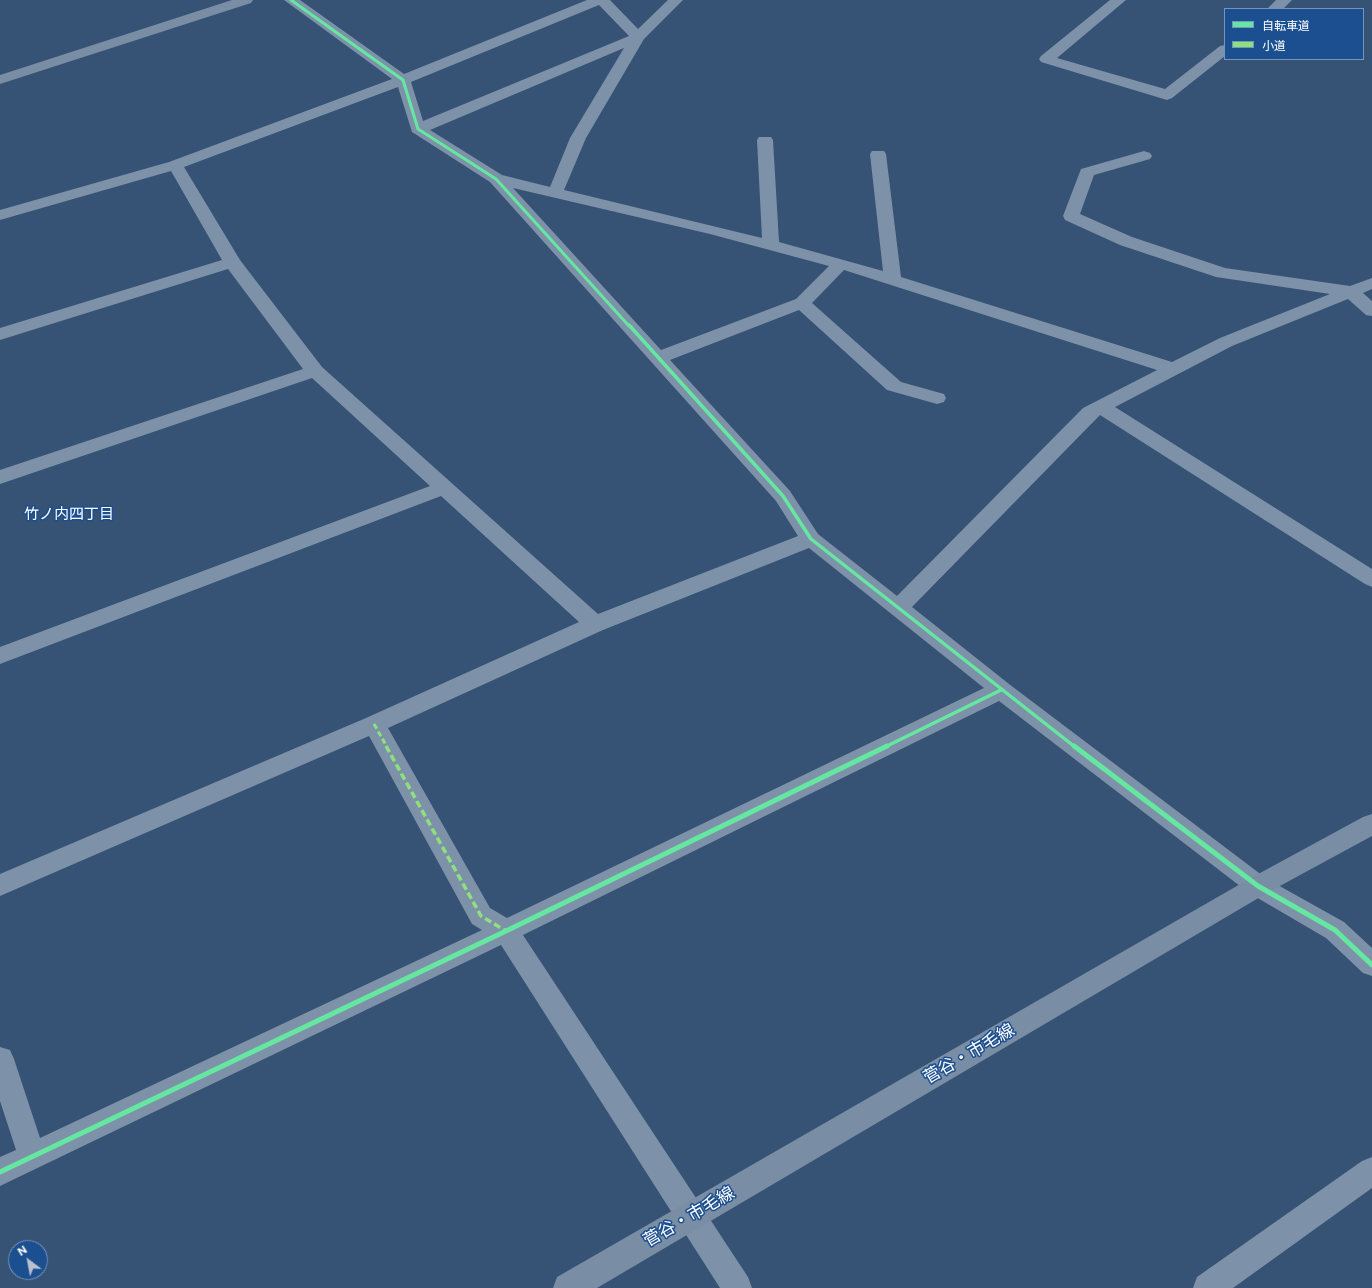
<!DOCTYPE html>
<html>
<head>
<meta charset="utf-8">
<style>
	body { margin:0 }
	#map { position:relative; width:1372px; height:1288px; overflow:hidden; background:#365274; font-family:"Public Sans","Noto Sans JP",sans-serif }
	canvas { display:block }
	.legend { position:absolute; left:1224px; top:8px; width:140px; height:52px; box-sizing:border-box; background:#1b4f8f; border:1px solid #7695bc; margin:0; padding:5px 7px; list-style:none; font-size:12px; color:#fff }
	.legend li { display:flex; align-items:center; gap:8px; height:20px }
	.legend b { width:20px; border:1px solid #7695bc }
	.north { position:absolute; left:8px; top:1240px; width:40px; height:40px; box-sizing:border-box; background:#1b4f8f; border:1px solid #7695bc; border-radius:50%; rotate:328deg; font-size:11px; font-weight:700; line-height:16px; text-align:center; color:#fff }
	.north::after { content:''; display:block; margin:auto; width:14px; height:18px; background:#b9c2ce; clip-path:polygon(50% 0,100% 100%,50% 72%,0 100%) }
</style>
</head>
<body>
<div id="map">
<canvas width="1372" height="1288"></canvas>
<ul class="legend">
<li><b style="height:5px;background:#66e7a1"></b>自転車道</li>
<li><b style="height:5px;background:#8de07e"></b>小道</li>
</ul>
<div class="north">N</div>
</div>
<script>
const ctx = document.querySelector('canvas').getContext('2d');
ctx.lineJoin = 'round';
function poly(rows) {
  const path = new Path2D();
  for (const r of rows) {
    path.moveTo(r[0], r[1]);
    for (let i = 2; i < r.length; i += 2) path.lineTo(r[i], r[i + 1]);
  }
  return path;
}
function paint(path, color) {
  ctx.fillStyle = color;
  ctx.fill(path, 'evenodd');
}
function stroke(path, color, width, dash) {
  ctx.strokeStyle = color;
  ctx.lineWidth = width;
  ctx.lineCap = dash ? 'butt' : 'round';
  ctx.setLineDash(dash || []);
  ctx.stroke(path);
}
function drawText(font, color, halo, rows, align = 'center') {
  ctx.font = font + ' "Public Sans","Noto Sans JP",sans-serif';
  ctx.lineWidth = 3;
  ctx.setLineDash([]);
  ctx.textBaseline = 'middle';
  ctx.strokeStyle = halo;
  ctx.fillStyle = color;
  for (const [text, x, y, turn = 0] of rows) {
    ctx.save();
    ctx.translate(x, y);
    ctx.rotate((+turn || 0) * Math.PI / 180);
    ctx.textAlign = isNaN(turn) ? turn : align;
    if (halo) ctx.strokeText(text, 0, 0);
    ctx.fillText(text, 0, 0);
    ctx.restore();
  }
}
paint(poly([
	[284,0,300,0,404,74,587,0,610,0,638,29,668,0,683,0,644,39,586,138,564,190,762,238,757,140,759,137,771,137,773,140,779,242,883,271,870,154,872,151,884,151,886,154,901,277,1172,362,1220,338,1330,294,1216,277,1120,245,1065,220,1063,216,1081,169,1144,151,1150,153,1152,156,1150,159,1094,175,1080,214,1132,237,1225,268,1350,286,1372,278,1372,289,1363,293,1372,301,1372,316,1366,315,1348,299,1232,346,1115,407,1372,569,1372,587,1365,584,1100,415,912,607,1009,684,1267,879,1344,922,1372,948,1372,976,1363,973,1326,938,1249,893,999,701,523,935,748,1277,752,1288,720,1288,501,945,0,1186,0,1157,16,1150,0,1101,0,1047,10,1050,14,1059,40,1138,482,930,472,924,369,736,0,896,0,874,366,718,579,622,441,496,0,664,0,647,430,486,312,378,0,484,0,470,303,369,228,269,0,340,0,328,222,260,171,171,0,220,0,210,169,162,392,79,284,0],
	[599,5,629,36,423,121,411,82,599,5],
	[624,48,570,138,550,187,502,175,430,130,624,48],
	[398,87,412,132,490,182,776,501,798,536,598,614,322,367,240,260,184,167,398,87],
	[513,188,710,234,829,266,796,299,661,350,513,188],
	[844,270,1157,370,1083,408,897,596,818,534,790,491,670,360,799,310,887,390,937,404,944,402,946,398,944,394,901,382,812,303,844,270],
	[809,548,984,688,507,918,490,908,388,728,603,630,809,548],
	[1110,0,1126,0,1057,58,1165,89,1220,46,1225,45,1225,56,1172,98,1167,100,1041,62,1039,59,1041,56,1110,0],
	[1276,0,1292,0,1283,9,1267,9,1276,0],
	[1372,1157,1372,1188,1233,1288,1193,1288,1197,1277,1362,1161,1372,1157]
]), '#7d92a8');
paint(poly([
	[232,0,253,0,251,3,0,84,0,75,232,0],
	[1372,814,1372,836,1267,893,597,1288,553,1288,557,1277,1249,879,1363,817,1372,814]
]), '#798da4');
stroke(poly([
	[374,724,387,747]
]), '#8de07e', 3, [5.5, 3]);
stroke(poly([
	[386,746,481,916,506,931]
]), '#8de07e', 3.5, [7, 3.5]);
stroke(poly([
	[291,0,403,80,418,129,496,179,629,326]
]), '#66e7a1', 3);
stroke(poly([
	[629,325,783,496,811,539,1075,747],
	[885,747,1001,690]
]), '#66e7a1', 3.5);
stroke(poly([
	[1074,746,1258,886,1335,930,1372,965],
	[0,1172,506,931,887,746]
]), '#66e7a1', 5);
drawText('15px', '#fff', '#1b4f8f', [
	["竹ノ内四丁目",69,514]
]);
drawText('17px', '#fff', '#1b4f8f', [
	["菅谷・市毛線",969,1054,-30],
	["菅谷・市毛線",689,1217,-30]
]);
</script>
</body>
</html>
